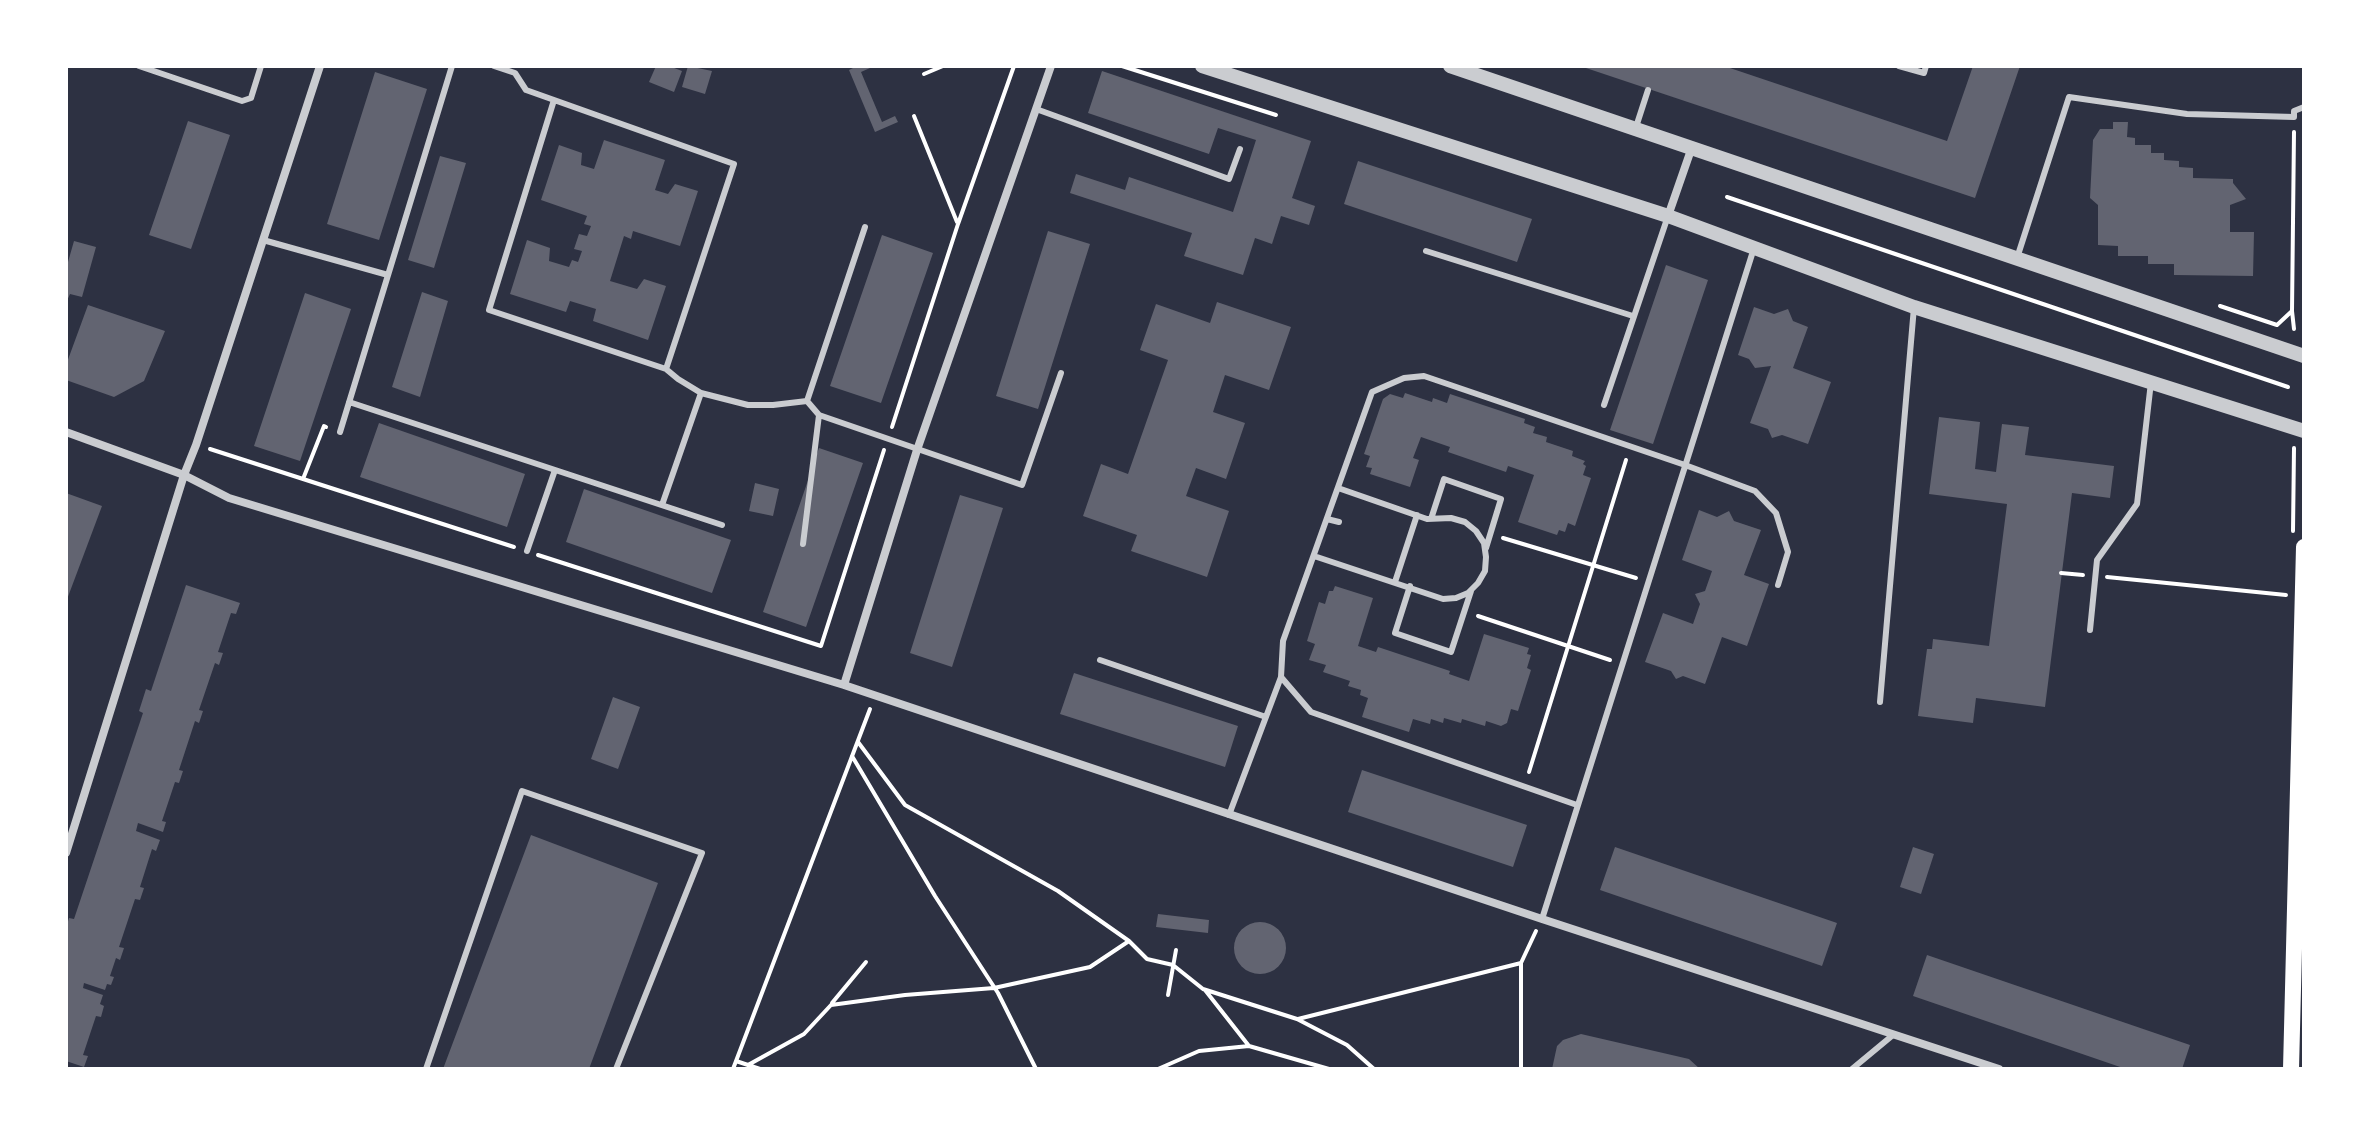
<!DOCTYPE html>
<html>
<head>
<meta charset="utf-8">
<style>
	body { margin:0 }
	#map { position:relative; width:2370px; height:1135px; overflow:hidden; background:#2d3142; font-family:Lato,sans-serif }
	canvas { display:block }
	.frame { position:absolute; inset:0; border:68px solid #fff; pointer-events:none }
</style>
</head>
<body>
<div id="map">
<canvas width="2370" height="1135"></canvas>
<div class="frame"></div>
</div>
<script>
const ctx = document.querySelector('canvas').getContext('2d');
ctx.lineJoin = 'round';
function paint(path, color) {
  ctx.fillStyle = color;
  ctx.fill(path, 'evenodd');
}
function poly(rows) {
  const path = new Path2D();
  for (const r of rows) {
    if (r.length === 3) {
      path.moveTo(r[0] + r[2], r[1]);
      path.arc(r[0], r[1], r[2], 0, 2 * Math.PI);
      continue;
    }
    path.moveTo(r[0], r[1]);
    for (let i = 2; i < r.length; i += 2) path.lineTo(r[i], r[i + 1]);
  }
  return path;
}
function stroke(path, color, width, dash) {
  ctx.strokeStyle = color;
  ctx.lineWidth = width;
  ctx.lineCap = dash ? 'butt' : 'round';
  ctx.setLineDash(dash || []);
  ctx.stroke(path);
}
paint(poly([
	[656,66,669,66,682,71,674,92,649,82],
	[688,66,712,71,705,94,682,87],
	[857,66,869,66,870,68,861,72,882,122,895,116,898,122,875,132,849,70],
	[1580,66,1724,66,1947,141,1973,66,2020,66,1975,198],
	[1102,71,1311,141,1292,198,1315,206,1309,225,1281,216,1272,244,1255,238,1243,275,1184,256,1192,233,1070,193,1076,174,1125,190,1129,177,1233,212,1256,140,1218,128,1209,154,1088,113],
	[375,72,427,89,379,240,327,224],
	[188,121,230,135,191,249,149,235],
	[2113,122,2128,122,2127,137,2135,138,2135,145,2151,145,2151,153,2164,153,2164,160,2179,161,2179,167,2193,168,2193,178,2233,179,2233,183,2246,199,2230,205,2230,232,2254,232,2253,276,2174,275,2174,264,2148,264,2148,256,2118,256,2118,246,2098,245,2098,205,2090,198,2093,140,2100,129,2113,129],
	[604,140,665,160,655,190,668,194,675,184,698,191,680,246,633,231,631,239,624,236,610,281,637,289,644,279,666,286,648,340,593,321,596,309,570,301,566,312,510,294,527,240,550,248,549,261,569,267,572,260,578,262,582,251,574,249,579,234,587,236,591,226,584,224,587,216,541,200,559,145,582,153,581,165,594,169],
	[440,156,466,163,434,268,408,260],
	[1358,161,1532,219,1517,262,1344,204],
	[1048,231,1090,244,1038,409,996,396],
	[882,235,933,253,881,403,830,386],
	[74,241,96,247,82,297,70,294,66,303,66,269],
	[1666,265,1708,280,1653,444,1610,430],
	[422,292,448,301,420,397,392,387],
	[305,293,351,309,300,461,254,446],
	[1217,302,1291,327,1269,390,1225,375,1213,412,1245,423,1226,479,1196,468,1186,496,1229,511,1207,577,1131,551,1137,535,1083,516,1101,464,1128,474,1168,360,1140,350,1156,304,1210,323],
	[88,305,165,331,144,381,114,397,66,380,66,365],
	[1754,307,1774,314,1788,309,1793,321,1808,327,1793,368,1831,382,1808,444,1782,435,1772,438,1768,429,1750,423,1771,366,1755,368,1749,359,1738,355],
	[1405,393,1432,402,1433,398,1447,403,1450,394,1525,419,1524,423,1535,427,1533,433,1547,437,1546,442,1573,451,1572,456,1585,461,1583,464,1586,466,1583,475,1591,478,1575,526,1568,523,1565,532,1559,530,1557,535,1518,522,1534,475,1508,466,1506,472,1448,452,1450,447,1421,437,1413,458,1419,460,1410,487,1370,474,1372,468,1366,467,1370,456,1364,454,1383,399,1390,394,1403,398],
	[1939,417,1980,422,1975,469,1996,472,2002,424,2029,427,2025,455,2114,466,2110,498,2072,493,2045,707,1976,698,1973,723,1918,716,1927,649,1932,649,1933,639,1989,646,2007,504,1929,494],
	[379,423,525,474,507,527,360,477],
	[819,448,863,463,806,627,763,612],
	[755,483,779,489,773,516,749,511],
	[584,489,731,540,712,593,566,542],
	[66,493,102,506,66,602],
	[960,495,1003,508,952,667,910,653],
	[1699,510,1717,517,1729,511,1734,521,1761,530,1744,575,1769,584,1747,646,1722,637,1705,684,1683,676,1676,679,1671,671,1645,662,1663,613,1693,624,1700,604,1695,594,1705,591,1712,571,1682,560],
	[186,585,240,603,236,614,231,613,218,652,223,653,219,665,215,663,199,710,203,711,199,723,195,721,179,770,183,771,179,783,175,782,162,821,166,822,163,832,138,823,136,831,160,840,156,851,152,849,140,887,144,888,140,900,135,899,119,947,124,948,120,960,116,958,110,976,114,977,111,985,107,984,105,990,84,983,83,988,103,995,100,1004,104,1006,101,1017,96,1016,83,1055,88,1056,84,1067,66,1061,66,928,69,918,74,919,143,713,139,711,146,689,151,691],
	[1335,586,1373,598,1358,646,1376,652,1378,647,1450,671,1449,674,1469,681,1484,634,1529,648,1527,654,1531,655,1527,668,1531,670,1518,711,1511,709,1507,723,1501,726,1486,721,1485,726,1462,719,1461,723,1444,718,1443,723,1431,719,1430,724,1413,719,1409,732,1362,717,1368,698,1360,695,1361,690,1348,686,1350,681,1323,672,1326,665,1309,660,1315,644,1307,641,1319,602,1325,604,1329,591,1333,591],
	[1074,673,1238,726,1225,767,1060,714],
	[613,697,640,707,618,769,591,759],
	[1362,770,1527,825,1513,867,1348,812],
	[531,835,658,883,589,1069,443,1069],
	[1615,847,1837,923,1822,966,1600,890],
	[1913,847,1934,854,1921,894,1900,887],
	[1158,914,1209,920,1208,933,1156,927],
	[1260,948,26],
	[1927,955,2190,1045,2182,1069,2126,1069,1913,996],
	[1581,1034,1689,1059,1700,1069,1552,1069,1557,1046,1563,1040]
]), '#626471');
stroke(poly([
	[1122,66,1276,115],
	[924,74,943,66],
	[914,116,957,222],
	[1727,197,2288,387],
	[2220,306,2277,325,2292,311],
	[2294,329,2292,311,2294,132],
	[892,427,958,224,1014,66],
	[210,449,514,547],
	[303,479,324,426,326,427],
	[2293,531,2294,448],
	[1503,538,1636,578],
	[538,555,821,646,884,450],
	[2061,573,2083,575],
	[2107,577,2286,595],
	[1478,616,1610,660],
	[858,742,905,805,1058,891,1129,941,1147,959,1173,965,1203,989,1297,1019,1347,1045,1374,1069],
	[852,756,935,896,998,993,1036,1069],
	[1529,772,1626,460],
	[1205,990,1249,1046,1329,1069],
	[1168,995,1176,950],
	[832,1003,866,962],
	[1298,1019,1521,963],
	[736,1061,760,1069],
	[748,1065,804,1034,831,1005,905,995,994,988,1090,967,1129,941],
	[733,1069,870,709],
	[1158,1069,1199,1051,1249,1046],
	[1521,1069,1521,963,1536,931]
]), '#fff', 4);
stroke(poly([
	[139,66,242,101,251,98,261,66],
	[494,66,515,73,526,90,734,164,666,369],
	[1899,66,1924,73,1926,66],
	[554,100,489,310,666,369,678,379,701,393,748,405,773,405,807,401],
	[1036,109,1229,179,1240,149],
	[1636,127,1648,90],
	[865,227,807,401,819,415,1022,485,1061,373],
	[263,240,388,275],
	[1426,251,1633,316],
	[2017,258,2069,97,2187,114,2294,117,2294,111,2304,107],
	[349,402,722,525],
	[1604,405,1668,216],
	[340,432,452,66],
	[662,505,701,393],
	[1327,519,1339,522],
	[1431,519,1444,479,1501,499,1486,548],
	[803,544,819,415],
	[527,551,555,470],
	[1314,556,1443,599,1456,598,1468,593,1478,583,1485,571,1486,557,1484,543,1476,531,1465,522,1451,518,1427,519,1338,488],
	[1395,582,1417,515],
	[1410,586,1395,633,1451,652,1471,591],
	[2090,630,2097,560,2137,504,2151,382],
	[1100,660,1266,717],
	[1880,702,1914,307],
	[1577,805,1311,712,1281,677,1283,641,1372,392,1404,378,1424,376,1685,465,1755,491,1776,513,1788,552,1778,585],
	[1229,815,1281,677],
	[1542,919,1754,248],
	[426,1069,522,791,702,853,616,1069],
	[1852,1069,1893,1035]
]), '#caccd0', 6);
stroke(poly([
	[1668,216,1692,147],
	[66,432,184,475,229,498,844,685,1542,919,1999,1069],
	[844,685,917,450,1051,66],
	[66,853,184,475,196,445,320,66]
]), '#caccd0', 8);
stroke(poly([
	[1202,66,1668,216,1914,307,2304,431],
	[1450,66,2304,356]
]), '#caccd0', 14);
stroke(poly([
	[2291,1069,2304,547]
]), '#fff', 16);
</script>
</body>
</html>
